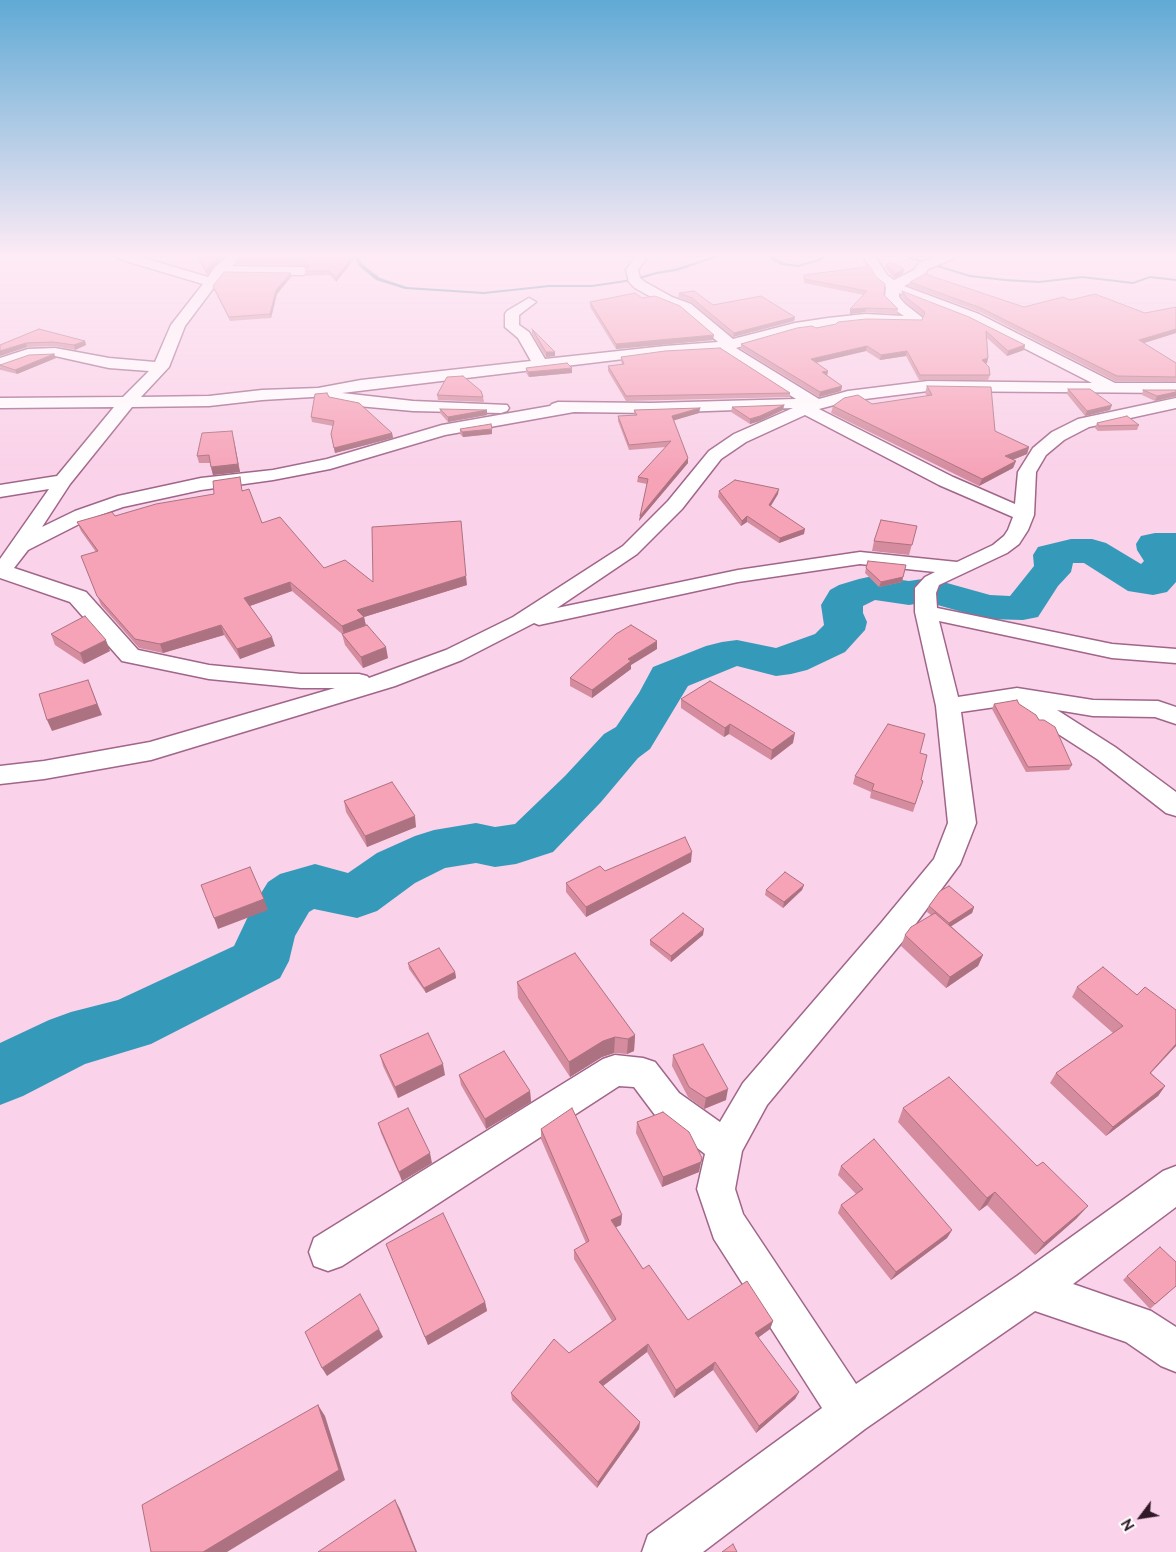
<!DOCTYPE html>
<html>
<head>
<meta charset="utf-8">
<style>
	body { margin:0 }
	#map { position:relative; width:1176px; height:1552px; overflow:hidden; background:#fad2e9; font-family:Raleway,sans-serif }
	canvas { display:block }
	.north { position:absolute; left:1116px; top:1492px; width:50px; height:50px; -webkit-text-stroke:4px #fff; paint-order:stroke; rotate:239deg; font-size:14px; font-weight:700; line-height:20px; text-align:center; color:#311a28 }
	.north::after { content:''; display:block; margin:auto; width:18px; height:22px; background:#311a28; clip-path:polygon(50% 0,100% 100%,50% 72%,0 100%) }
</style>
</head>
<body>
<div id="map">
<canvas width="1176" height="1552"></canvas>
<div class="north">N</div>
</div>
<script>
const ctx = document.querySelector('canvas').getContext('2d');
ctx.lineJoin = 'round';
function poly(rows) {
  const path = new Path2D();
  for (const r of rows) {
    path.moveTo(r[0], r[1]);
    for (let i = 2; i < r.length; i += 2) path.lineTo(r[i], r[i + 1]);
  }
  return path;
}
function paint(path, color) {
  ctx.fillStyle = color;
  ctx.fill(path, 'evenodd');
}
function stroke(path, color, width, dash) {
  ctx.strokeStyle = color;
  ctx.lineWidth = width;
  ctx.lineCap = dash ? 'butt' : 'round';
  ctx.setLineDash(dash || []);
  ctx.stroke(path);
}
paint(poly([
	[354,256,358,256,362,264,380,278,407,287,484,292,549,285,592,285,632,279,656,272,674,269,715,256,721,256,677,271,657,274,633,281,592,287,549,287,484,294,405,289,376,280,359,266,354,256],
	[772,256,777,256,775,258,784,263,798,265,818,259,822,256,827,256,820,261,798,267,782,265,773,261,770,258,772,256],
	[901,256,908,256,970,275,1005,279,1039,281,1082,276,1133,282,1150,276,1176,279,1176,281,1150,278,1133,284,1082,278,1039,283,1005,281,970,277,901,256]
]), '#34748e');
paint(poly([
	[1155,533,1176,533,1176,582,1167,592,1153,595,1128,591,1084,563,1073,563,1071,572,1058,586,1038,617,1023,620,987,619,927,602,909,605,875,600,863,606,863,613,867,622,865,630,845,652,807,670,791,674,776,676,737,666,688,686,650,749,638,758,601,802,553,852,516,864,495,867,476,863,445,868,415,883,377,911,357,918,314,909,309,912,295,936,289,961,280,978,151,1044,85,1064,23,1096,0,1105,0,1043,49,1020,71,1012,118,1000,234,946,253,906,268,882,280,874,315,864,348,873,377,853,415,836,434,830,476,823,495,827,515,824,565,776,604,734,616,727,639,693,653,667,706,646,722,642,737,640,776,648,815,634,824,625,821,605,830,590,839,585,859,579,873,576,909,581,929,578,990,595,1010,596,1034,566,1033,555,1038,547,1071,539,1092,539,1106,543,1141,564,1144,561,1137,550,1136,544,1141,536,1155,533]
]), '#359ab9');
const street = poly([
	[117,256,137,256,208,277,215,267,228,256,242,256,232,266,303,267,309,271,303,275,224,274,185,326,169,367,141,397,209,396,262,390,318,388,361,380,531,361,518,338,505,327,505,314,507,311,529,298,536,302,519,315,519,325,529,332,545,359,665,346,718,342,681,310,662,303,635,288,629,282,626,270,636,256,648,256,638,270,640,278,645,282,672,297,691,304,733,339,795,323,828,318,865,314,904,316,895,310,885,298,886,287,877,280,863,256,875,256,887,275,894,280,914,270,919,263,938,256,955,256,953,259,928,269,924,276,904,286,979,314,1115,383,1176,383,1176,393,928,391,849,401,819,409,953,477,1015,504,1018,472,1033,448,1052,432,1078,419,1176,398,1176,408,1089,427,1064,440,1046,455,1036,472,1034,515,1028,530,1019,544,1007,553,939,585,936,593,937,608,1112,644,1176,649,1176,663,1112,658,939,621,958,697,1017,688,1093,700,1158,701,1176,707,1176,724,1155,717,1093,716,1057,710,1115,747,1176,792,1176,816,1166,813,1097,759,1018,708,1016,704,961,712,976,823,960,864,903,941,767,1105,742,1151,735,1189,743,1214,856,1384,1017,1276,1163,1171,1176,1166,1176,1207,1073,1284,1151,1311,1176,1327,1176,1372,1161,1366,1126,1342,1035,1311,865,1429,703,1552,642,1552,648,1535,822,1408,714,1239,697,1189,705,1154,655,1115,634,1087,619,1086,342,1266,328,1271,314,1266,309,1252,314,1238,603,1059,615,1055,643,1058,655,1062,679,1093,720,1122,743,1083,881,923,934,859,948,823,936,706,915,612,915,588,925,577,935,572,860,564,738,582,539,625,534,623,462,660,395,686,151,760,44,779,0,784,0,766,44,761,150,742,335,688,301,688,209,679,122,661,70,602,0,578,0,559,49,489,0,497,0,485,57,476,114,407,0,408,0,398,123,397,149,371,109,368,55,356,30,358,0,368,0,358,28,349,55,348,109,358,155,362,171,325,203,284,119,259,117,256],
	[899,293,969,320,1092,383,928,381,848,391,819,399,736,348,796,331,828,326,865,322,919,324,923,318,905,304,899,297,899,293],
	[720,351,796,399,651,403,558,402,552,404,550,406,442,425,327,459,273,470,201,478,118,496,75,511,42,527,70,484,132,407,209,406,262,400,329,396,330,400,358,406,413,411,501,413,507,411,509,408,507,405,413,401,342,393,665,354,720,351],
	[793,408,734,434,709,451,668,501,623,546,513,617,446,650,369,678,367,676,359,674,301,674,209,665,138,650,86,592,14,568,28,550,89,519,123,507,201,490,273,480,330,469,445,435,574,412,651,413,793,408],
	[805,415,939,485,1013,517,1008,530,1004,536,993,545,957,562,860,552,738,570,557,608,637,554,682,509,721,459,746,442,805,415]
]);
stroke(street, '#a0668a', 3);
paint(street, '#fff');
paint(poly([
	[196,256,225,256,214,266,207,275],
	[357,256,336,282,330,275,306,276,305,271,308,268,303,265,236,264,236,260],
	[886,264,904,269,903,274,894,278,885,268],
	[867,265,884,295,898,309,897,314,865,312,850,314,864,295,804,283,804,275,866,267],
	[291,273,291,277,277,294,271,318,230,321,214,290,213,286],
	[910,282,1024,307,1070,300,1145,313,1176,307,1176,333,1143,343,1176,363,1176,382,1115,381,980,312,909,286],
	[902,291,1025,345,1024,350,1007,356,987,338,988,358,987,363,986,364,990,375,988,380,919,380,906,356,880,360,866,351,816,363,828,371,827,375,842,386,841,391,819,397,741,349,741,344,816,328,922,320,923,316,906,303,901,296],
	[679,293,713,305,795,317,794,321,733,337,692,303,678,297],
	[590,302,713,340,616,349,590,307],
	[39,329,85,341,86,345,75,350,55,346,27,347,0,356],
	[532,329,555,352,555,356,546,357,532,334],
	[54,354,56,358,17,374,1,370,0,367,0,365],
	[621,357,790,393,790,397,626,401,608,371,608,366,622,364,621,361],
	[526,368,572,373,529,377,526,373],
	[927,386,995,431,1029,447,1027,454,1013,460,1016,461,1013,468,979,486,831,413,833,406,872,404,927,396,925,393],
	[1068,389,1110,410,1085,416,1067,394],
	[1143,390,1176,390,1176,397,1155,401,1142,395],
	[437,395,483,397,484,402,438,400],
	[329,397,392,433,393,438,335,453,331,434,333,426,312,422,311,417],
	[784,405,783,410,760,421,750,424,731,412,732,407],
	[700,408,699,413,674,420,688,458,688,463,639,521,647,484,637,482,638,477,666,447,629,450,618,421,618,416,634,415,634,410],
	[440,409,487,415,448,422,440,413],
	[1097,423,1139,425,1137,430,1098,431,1095,428],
	[460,429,492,434,463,437,460,434],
	[234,439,240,472,213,475,210,463,199,463,197,456],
	[243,490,262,523,324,568,373,582,467,585,364,617,366,626,388,658,363,668,345,645,342,634,292,591,250,606,275,646,240,659,224,635,163,653,139,648,101,605,81,556,96,552,81,531,77,522,115,516],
	[719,491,778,494,771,506,804,534,779,543,747,522,741,526,718,497],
	[917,526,909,555,872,551,874,541],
	[906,565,902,582,879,587,865,573,866,568],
	[51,634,110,651,84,664,55,645],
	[657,649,631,665,631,669,592,698,570,686,570,678],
	[681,699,793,743,771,760,729,734,724,737,681,708],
	[994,704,1019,704,1039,720,1072,765,1069,770,1026,772,992,709],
	[920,753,921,780,923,781,913,812,870,798,871,792,853,784,855,776],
	[344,801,416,827,367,847,346,812],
	[691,862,586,917,566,892,566,883,605,871],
	[804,885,802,890,783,908,765,895,766,890],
	[929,906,974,907,972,913,951,926,983,955,978,966,946,988,901,946,905,935,931,915,927,912],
	[703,935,671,962,650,945,650,940],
	[408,963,455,972,456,978,426,993,409,969],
	[517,982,635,1035,634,1051,627,1054,614,1053,602,1057,570,1077,518,998],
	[1077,987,1137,995,1176,1010,1176,1046,1151,1073,1165,1086,1158,1096,1106,1136,1050,1083,1056,1073,1113,1033,1072,997],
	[380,1055,445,1075,398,1098,383,1066],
	[673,1055,726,1100,704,1109,688,1097,672,1066],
	[459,1075,530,1091,531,1102,486,1129,461,1085],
	[903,1108,1077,1218,1035,1255,987,1205,979,1211,898,1122],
	[637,1122,699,1172,662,1187,636,1133],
	[378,1123,432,1163,402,1181,381,1133],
	[541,1129,622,1215,621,1225,615,1227,643,1269,688,1320,773,1321,770,1329,758,1338,799,1392,795,1399,756,1433,713,1370,674,1398,647,1352,603,1386,640,1422,639,1429,597,1488,512,1400,511,1393,569,1353,612,1321,574,1259,574,1250,586,1243,541,1139],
	[841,1166,952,1230,947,1238,891,1280,838,1213,841,1205,856,1194,838,1175],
	[386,1244,485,1302,487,1311,428,1345],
	[1127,1276,1176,1286,1150,1309,1123,1280]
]), '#d48c9e');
paint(poly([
	[219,256,225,256,214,266,207,275,206,271,213,262],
	[353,256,357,256,336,282,336,278],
	[904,269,903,274,894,278,895,274],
	[291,273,291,277,277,294,271,318,270,314,276,290],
	[866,308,865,312,850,314,850,309],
	[795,317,794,321,733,337,734,333],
	[1176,329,1176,333,1138,345,1139,340],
	[714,335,713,340,616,349,616,344],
	[85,341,86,345,75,350,74,345],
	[26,343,27,347,0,356,0,351],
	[1025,345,1024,350,1007,356,1008,351],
	[867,346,866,351,810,364,811,359],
	[907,351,906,356,880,360,881,355],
	[546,352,555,352,555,356,546,357],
	[54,354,56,358,17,374,15,370],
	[988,358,987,363,981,365,982,360],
	[572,368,572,373,529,377,528,372],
	[828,371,827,376,822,372],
	[842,386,841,391,819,397,820,392],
	[1176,392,1176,396,1155,401,1157,396],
	[784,405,783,410,760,421,750,424,750,419],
	[1112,405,1110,410,1085,416,1087,411],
	[700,408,699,413,672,421,672,416],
	[487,410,487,415,448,422,448,417],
	[492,429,492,434,463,437,462,432],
	[232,431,240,472,213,475,211,467],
	[392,433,393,438,335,453,334,448],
	[1029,447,1027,454,1002,464,1005,456],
	[688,458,688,463,639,521,640,516],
	[1016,461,1013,468,979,486,982,479],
	[779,489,778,494,768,510,769,505],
	[747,516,747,522,741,526,742,521],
	[805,529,804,534,779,543,780,538],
	[466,576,467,585,364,617,366,626,344,635,342,626,357,610],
	[903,577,902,582,879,587,881,582],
	[290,582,292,591,247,607,244,598],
	[221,625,224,635,163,653,160,644],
	[272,637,275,646,240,659,237,649],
	[106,640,110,651,84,664,80,653],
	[657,641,657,649,631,665,631,669,592,698,592,690,628,659],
	[386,647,388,658,363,668,361,657],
	[88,680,102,715,52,731,47,720],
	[730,724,729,734,724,737,725,728],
	[795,733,793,743,771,760,772,750],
	[415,816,416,827,367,847,365,836],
	[692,852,691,862,586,917,586,907],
	[804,885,802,890,783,908,784,902],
	[264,899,268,910,218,929,214,918],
	[974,907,972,913,947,929,949,923],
	[704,929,703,935,671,962,671,956],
	[983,955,978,966,946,988,950,977],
	[455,972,456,978,426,993,424,988],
	[635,1035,634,1051,627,1054,628,1039],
	[615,1037,614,1053,602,1057,570,1077,569,1062,603,1041],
	[1176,1044,1176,1046,1142,1082,1150,1073],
	[443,1064,445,1075,398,1098,395,1087],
	[1165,1086,1158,1096,1106,1136,1113,1127],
	[728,1089,726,1100,704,1109,706,1098],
	[530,1091,531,1102,486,1129,485,1119],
	[430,1153,432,1163,402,1181,399,1172],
	[702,1158,699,1172,662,1187,663,1177],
	[995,1192,987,1205,979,1211,987,1198],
	[1088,1206,1077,1218,1035,1255,1044,1243],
	[622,1215,621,1225,610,1230,611,1220],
	[952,1230,947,1238,891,1280,896,1272],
	[485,1302,487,1311,428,1345,425,1337],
	[773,1321,770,1329,752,1342,755,1333],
	[379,1329,383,1337,327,1376,322,1368],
	[648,1344,647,1352,599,1389,599,1382],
	[715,1362,713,1370,674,1398,676,1390],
	[799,1392,795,1399,756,1433,759,1426],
	[318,1405,325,1416,345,1480,227,1552,203,1552],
	[640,1422,639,1429,597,1488,598,1482],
	[395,1500,400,1509,417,1552,416,1552]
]), '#ac7281');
const building = poly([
	[198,256,219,256,213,262,206,271,198,256],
	[240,256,353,256,336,278,329,271,305,271,310,266,302,261,236,260,240,256],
	[893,263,904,269,895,274,886,264,893,263],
	[867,265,869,265,876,277,885,284,884,295,898,309,866,308,850,309,867,291,804,279,804,275,867,267,867,265],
	[224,272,291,273,276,290,270,314,229,317,213,286,224,272],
	[925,274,1024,307,1063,297,1070,300,1095,294,1145,313,1176,307,1176,329,1139,340,1176,363,1176,377,1117,376,981,308,910,282,925,274],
	[694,291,713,305,761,296,795,317,734,333,692,298,679,293,694,291],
	[902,291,969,317,1025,345,1008,351,986,331,988,358,982,360,989,367,990,375,920,375,907,351,881,355,867,346,811,359,828,371,822,372,842,386,820,392,741,344,797,328,812,326,816,328,836,324,838,322,866,319,922,320,925,312,907,298,902,291],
	[635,293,642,298,655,296,680,306,714,335,616,344,590,302,635,293],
	[39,329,85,341,74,345,53,342,26,343,0,351,0,345,39,329],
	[532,329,555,352,546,352,532,329],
	[720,348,790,393,626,396,608,366,624,364,621,357,665,351,720,348],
	[54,354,15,370,0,365,29,355,54,354],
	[567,363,572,368,528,372,526,368,567,363],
	[463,376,481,391,483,397,437,395,447,377,463,376],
	[927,386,991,387,995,431,1029,447,1005,456,1016,461,982,479,833,406,844,398,858,395,872,404,932,395,927,386],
	[1068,389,1090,389,1112,405,1087,411,1068,389],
	[1143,390,1176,390,1176,392,1157,396,1143,390],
	[327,393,329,397,359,403,392,433,334,448,331,434,334,421,311,417,315,394,327,393],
	[784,405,760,416,750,419,732,407,784,405],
	[700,408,672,416,688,458,640,516,648,479,638,477,671,441,629,445,618,416,637,415,634,410,700,408],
	[440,409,487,410,448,417,440,409],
	[1127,416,1139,425,1099,426,1097,423,1127,416],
	[491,424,492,429,462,432,460,429,491,424],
	[232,431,238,464,211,467,209,455,197,456,202,433,232,431],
	[240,477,242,491,249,489,262,523,280,517,324,568,345,560,373,582,372,527,461,521,466,576,357,610,364,617,342,626,290,582,244,598,272,637,237,649,221,625,160,644,135,639,97,596,81,556,98,551,77,522,112,512,115,516,156,504,214,494,213,481,240,477],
	[735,480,779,489,769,505,805,529,780,538,747,516,742,521,719,491,735,480],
	[881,520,917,526,912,545,874,541,881,520],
	[868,561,906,565,903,577,881,582,866,568,868,561],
	[85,616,106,640,80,653,51,634,85,616],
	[367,625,386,647,361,657,342,634,367,625],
	[631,625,657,641,628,659,631,661,592,690,570,678,616,634,631,625],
	[88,680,97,704,47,720,39,694,88,680],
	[710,681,795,733,772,750,730,724,725,728,681,699,710,681],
	[1017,700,1019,704,1036,715,1039,720,1044,720,1055,727,1072,765,1028,767,994,704,1017,700],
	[888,724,925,734,920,753,927,755,921,780,923,781,915,804,872,790,874,784,855,776,888,724],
	[392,782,415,816,365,836,344,801,392,782],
	[685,837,692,852,586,907,566,883,600,866,605,871,685,837],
	[250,867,264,899,214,918,201,885,250,867],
	[785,872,804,885,784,902,766,890,785,872],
	[949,886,974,907,949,923,929,906,940,891,949,886],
	[683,913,704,929,671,956,650,940,683,913],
	[935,913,983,955,950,977,905,935,911,927,935,913],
	[439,948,455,972,424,988,408,963,439,948],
	[575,953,635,1035,628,1039,615,1037,603,1041,569,1062,517,982,575,953],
	[1103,967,1137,995,1145,987,1176,1010,1176,1044,1150,1073,1165,1086,1113,1127,1056,1073,1123,1026,1077,987,1103,967],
	[428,1033,443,1064,395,1087,380,1055,428,1033],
	[703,1044,728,1089,706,1098,689,1087,673,1055,703,1044],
	[504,1051,530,1091,485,1119,459,1075,504,1051],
	[949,1077,1037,1166,1043,1162,1088,1206,1044,1243,995,1192,987,1198,903,1108,949,1077],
	[408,1108,430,1153,399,1172,378,1123,408,1108],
	[572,1108,622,1215,611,1220,643,1269,649,1265,688,1320,747,1281,773,1321,755,1333,799,1392,759,1426,715,1362,676,1390,648,1344,599,1382,640,1422,598,1482,511,1393,554,1339,569,1353,616,1319,574,1250,589,1241,541,1129,572,1108],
	[663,1112,689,1132,702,1158,701,1162,663,1177,637,1122,663,1112],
	[874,1139,952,1230,896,1272,841,1205,863,1189,841,1166,874,1139],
	[443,1213,485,1302,425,1337,386,1244,443,1213],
	[1160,1247,1176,1262,1176,1286,1155,1304,1127,1276,1160,1247],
	[360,1294,379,1329,322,1368,305,1332,360,1294],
	[318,1405,339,1470,203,1552,151,1552,142,1505,318,1405],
	[395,1500,416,1552,318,1552,395,1500],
	[733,1544,737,1552,722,1552,733,1544]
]);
paint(building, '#f6a3b8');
stroke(building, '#ac7281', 1);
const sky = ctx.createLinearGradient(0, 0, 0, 473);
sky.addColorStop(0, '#60aad5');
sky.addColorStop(0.54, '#fdebf5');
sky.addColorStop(1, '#fdebf500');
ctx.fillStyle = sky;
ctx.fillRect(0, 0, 1176, 473);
</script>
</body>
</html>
